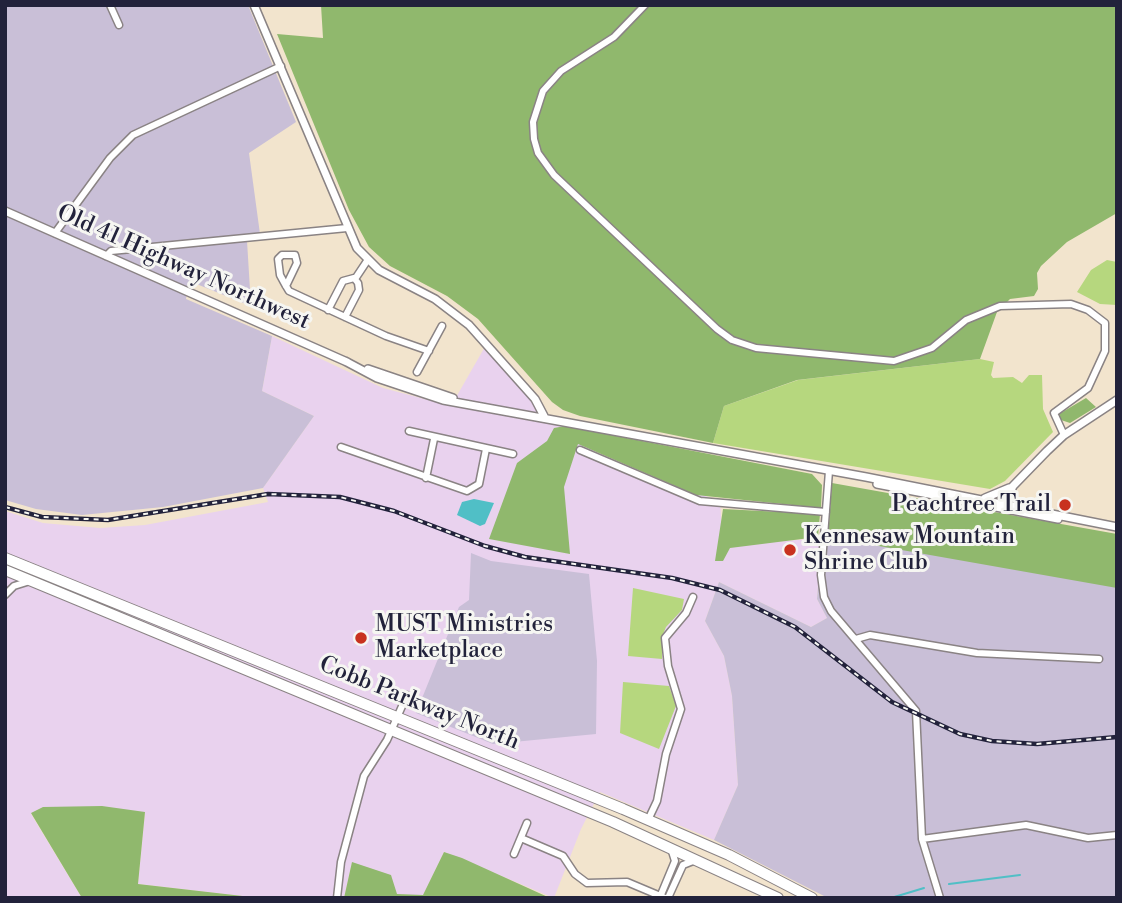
<!DOCTYPE html>
<html>
<head>
<meta charset="utf-8">
<style>
	body { margin:0 }
	#map { position:relative; width:1122px; height:903px; overflow:hidden; background:#f2e4cd; font-family:"Libre Bodoni",serif }
	canvas { display:block }
	.frame { position:absolute; inset:0; border:7px solid #22223b; pointer-events:none }
</style>
</head>
<body>
<div id="map">
<canvas width="1122" height="903"></canvas>
<div class="frame"></div>
</div>
<script>
const ctx = document.querySelector('canvas').getContext('2d');
ctx.lineJoin = 'round';
function paint(path, color) {
  ctx.fillStyle = color;
  ctx.fill(path, 'evenodd');
}
function poly(rows) {
  const path = new Path2D();
  for (const r of rows) {
    path.moveTo(r[0], r[1]);
    for (let i = 2; i < r.length; i += 2) path.lineTo(r[i], r[i + 1]);
  }
  return path;
}
function stroke(path, color, width, dash) {
  ctx.strokeStyle = color;
  ctx.lineWidth = width;
  ctx.lineCap = dash ? 'butt' : 'round';
  ctx.setLineDash(dash || []);
  ctx.stroke(path);
}
function drawText(font, color, halo, rows, align = 'center') {
  ctx.font = font + ' "Libre Bodoni",serif';
  ctx.lineWidth = 6;
  ctx.setLineDash([]);
  ctx.textBaseline = 'middle';
  ctx.strokeStyle = halo;
  ctx.fillStyle = color;
  for (const [text, x, y, turn = 0] of rows) {
    ctx.save();
    ctx.translate(x, y);
    ctx.rotate((+turn || 0) * Math.PI / 180);
    ctx.textAlign = isNaN(turn) ? turn : align;
    if (halo) ctx.strokeText(text, 0, 0);
    ctx.fillText(text, 0, 0);
    ctx.restore();
  }
}
paint(poly([
	[272,336,383,388,451,406,486,345,547,414,608,462,720,501,723,546,822,538,817,599,827,618,811,627,719,582,705,621,724,656,732,696,738,785,714,840,600,792,581,829,554,898,444,852,423,896,397,894,352,863,344,898,260,898,138,884,145,813,43,807,31,814,82,898,5,898,5,511,43,523,100,528,145,525,268,502,263,488,314,416,262,391]
]), '#e9d2ee');
paint(poly([
	[5,5,248,5,296,122,249,153,260,234,193,246,247,241,251,306,189,281,186,299,272,336,262,391,314,416,263,488,163,507,82,515,36,509,5,500],
	[848,536,1117,587,1117,898,828,898,714,840,738,785,732,696,724,656,705,621,719,582,811,627,827,618,817,599,822,538],
	[471,553,491,561,589,574,597,661,596,734,493,744,416,713,459,607,469,600]
]), '#c9bfd7');
paint(poly([
	[1107,260,1117,262,1117,305,1100,304,1077,292,1091,270],
	[980,359,994,362,991,375,993,378,1013,377,1022,383,1029,375,1042,375,1043,409,1053,432,1005,481,990,489,713,443,724,406,798,380],
	[633,588,684,599,682,610,666,627,662,637,662,659,628,656],
	[623,682,669,686,676,706,659,749,620,733]
]), '#b6d77e');
paint(poly([
	[321,5,1117,5,1117,213,1067,242,1041,266,1037,273,1038,289,1034,296,1010,299,997,312,980,359,797,380,724,406,713,443,580,416,563,410,552,402,478,319,447,296,390,266,369,247,349,210,277,34,323,38],
	[1086,398,1096,407,1070,423,1058,419,1059,414],
	[565,426,812,474,822,485,821,508,696,495,578,444,564,487,570,554,489,539,517,463,547,441,554,428],
	[832,483,1117,534,1117,588,828,537],
	[723,509,820,514,818,537,730,548,723,561,715,561],
	[102,806,145,812,138,884,260,898,82,898,31,813,43,807],
	[444,852,462,858,550,898,344,898,352,862,391,875,397,894,423,895]
]), '#90b86d');
paint(poly([
	[474,499,494,503,485,524,480,526,457,515,462,502]
]), '#50bfc6');
stroke(poly([
	[949,884,1020,875],
	[891,898,924,888]
]), '#50bfc6', 2);
const minor = poly([
	[110,5,119,25],
	[645,5,614,37,561,71,543,91,533,122,534,139,538,153,554,175,717,329,732,340,756,348,894,361,932,348,966,320,1000,306,1071,304,1088,310,1105,323,1105,351,1088,388,1054,413,1064,435],
	[55,233,110,158,133,135,281,66],
	[106,256,111,251,347,228],
	[355,279,367,261],
	[286,286,297,263,295,255,282,255,278,259,280,275,286,286,289,291,386,336,429,351],
	[328,310,343,281,354,278,358,283,359,290,345,317],
	[417,372,442,326],
	[409,431,513,454],
	[341,447,467,491,479,484,486,449],
	[580,450,700,501,826,512],
	[829,471,821,575,824,597,831,611,916,711,922,839,940,898],
	[426,478,434,439],
	[5,595,14,586,30,581],
	[856,639,870,635,977,653,1099,659],
	[648,820,657,801,666,754,681,709,668,666,665,638,686,613,693,597],
	[521,838,563,856,575,874,587,883,627,882,665,898],
	[922,839,1026,825,1088,838,1117,835],
	[514,854,527,823],
	[660,897,675,861,671,848],
	[337,898,341,862,364,776,387,740,407,695],
	[668,898,683,865,693,861]
]);
const tertiary = poly([
	[254,5,357,248,379,270,435,299,469,325,535,399,545,418],
	[5,211,347,362],
	[345,361,377,378,443,400,866,477,1117,527],
	[368,369,453,398],
	[877,484,1058,519],
	[985,498,1009,488],
	[1005,506,1013,486,1047,451,1064,435,1117,400]
]);
const primary = poly([
	[5,558,623,809,729,855,812,898],
	[5,570,613,822,778,898]
]);
stroke(minor, '#8a8384', 9);
stroke(tertiary, '#8a8384', 10);
stroke(primary, '#8a8384', 12);
stroke(minor, '#fff', 6);
stroke(tertiary, '#fff', 7);
stroke(primary, '#fff', 10);
const rail = poly([
	[5,507,42,517,108,520,268,494,340,497,394,511,485,546,525,557,672,578,720,590,795,627,892,702,960,734,992,741,1037,744,1117,737]
]);
stroke(rail, '#22223b', 4.5);
stroke(rail, '#f6f6f2', 2, [5]);
for (const [x, y, r, color] of [
	[1065,505,7,"#c8321e"],
	[790,550,7,"#c8321e"],
	[361,638,7,"#c8321e"]
]) {
  const dot = new Path2D();
  dot.arc(x, y, r, 0, 2 * Math.PI);
  ctx.fillStyle = color;
  ctx.fill(dot);
  stroke(dot, '#f6f6f2', 2.5);
}
drawText('23px', '#22223b', '#f6f6f2', [
	["Old 41 Highway Northwest",183,268,24],
	["Cobb Parkway North",419,704,22]
]);
drawText('23px', '#22223b', '#f6f6f2', [
	["Peachtree Trail",1051,505,"right"],
	["Kennesaw Mountain",804,537],
	["Shrine Club",804,563],
	["MUST Ministries",375,625],
	["Marketplace",375,651]
], 'left');
</script>
</body>
</html>
